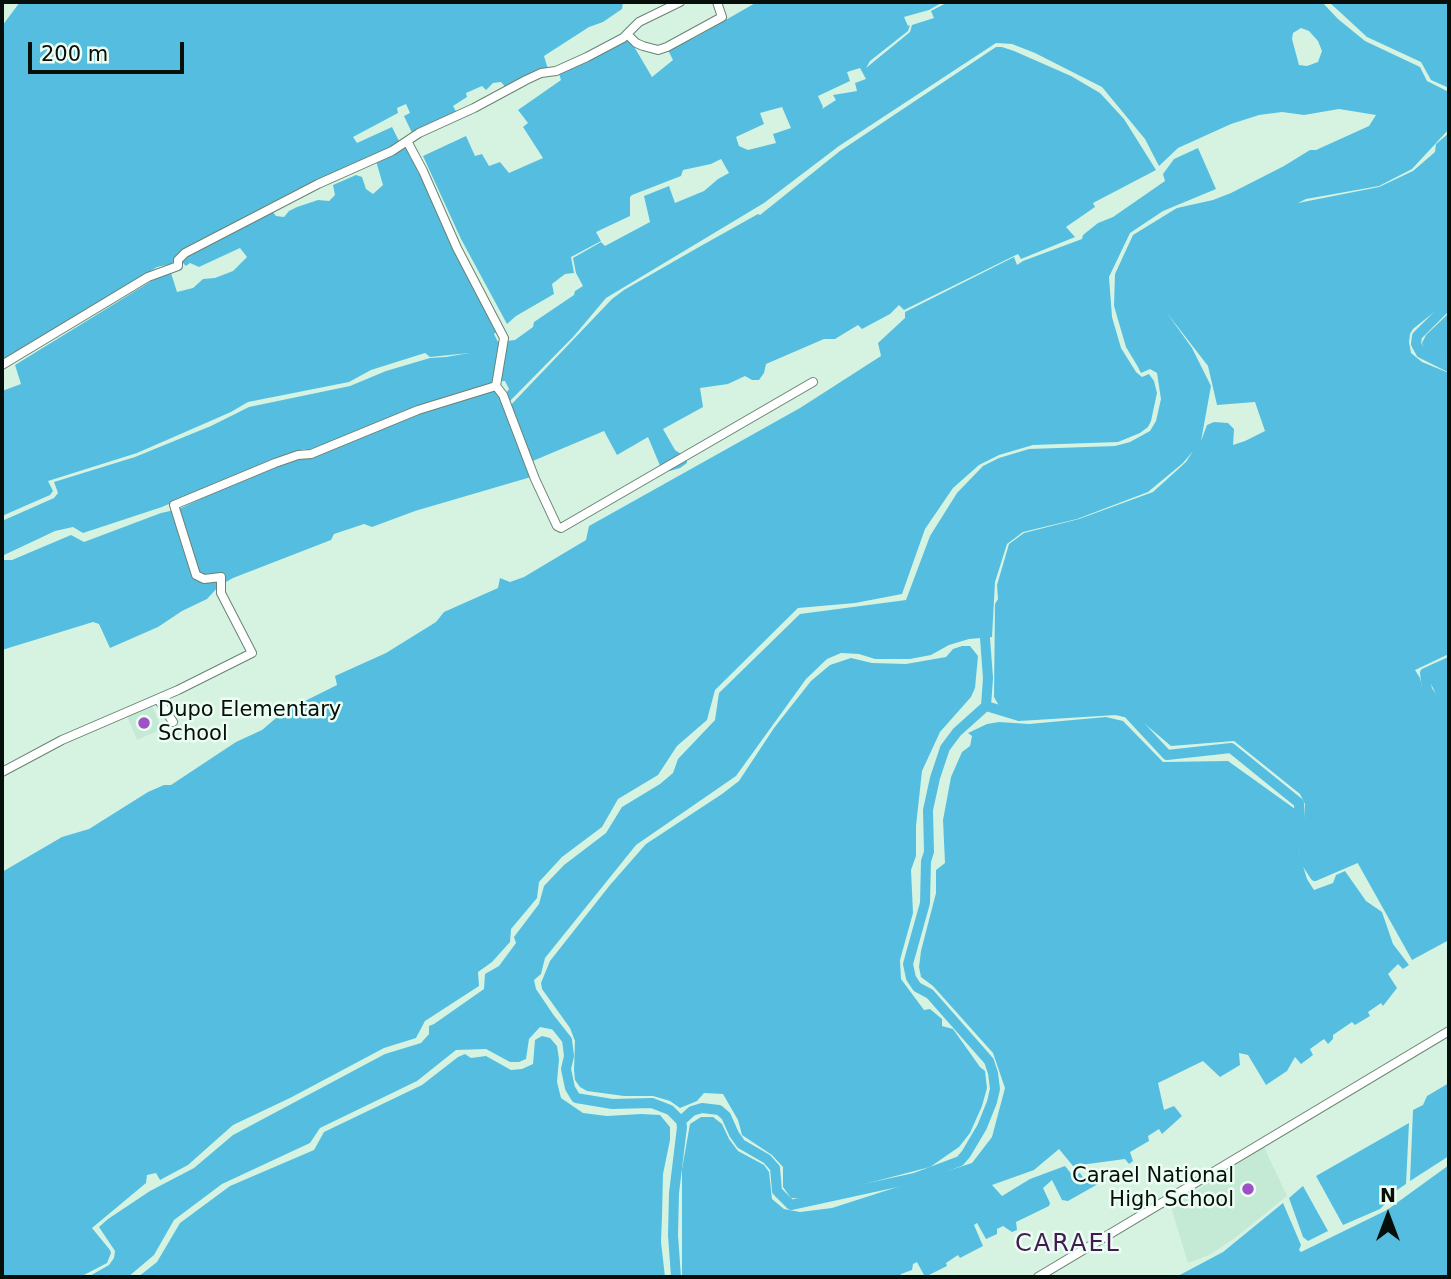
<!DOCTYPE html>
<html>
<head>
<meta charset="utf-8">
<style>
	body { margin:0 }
	#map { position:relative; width:1451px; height:1279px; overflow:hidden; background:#d6f3e2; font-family:"DejaVu Sans",sans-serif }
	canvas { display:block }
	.frame { position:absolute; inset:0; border:4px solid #060f0a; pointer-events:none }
	.north { position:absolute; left:1353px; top:1181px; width:70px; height:70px; -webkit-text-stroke:5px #ecfdf3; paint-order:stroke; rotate:0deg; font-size:19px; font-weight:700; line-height:28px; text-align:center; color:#060f0a }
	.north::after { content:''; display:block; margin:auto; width:24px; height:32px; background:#060f0a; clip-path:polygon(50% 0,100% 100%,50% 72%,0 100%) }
	.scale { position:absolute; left:28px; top:42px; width:156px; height:32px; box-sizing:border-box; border:4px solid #060f0a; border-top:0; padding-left:9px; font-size:21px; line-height:24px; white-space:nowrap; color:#060f0a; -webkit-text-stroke:5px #ecfdf3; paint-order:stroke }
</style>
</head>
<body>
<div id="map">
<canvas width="1451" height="1279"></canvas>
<div class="frame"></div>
<div class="north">N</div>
<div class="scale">200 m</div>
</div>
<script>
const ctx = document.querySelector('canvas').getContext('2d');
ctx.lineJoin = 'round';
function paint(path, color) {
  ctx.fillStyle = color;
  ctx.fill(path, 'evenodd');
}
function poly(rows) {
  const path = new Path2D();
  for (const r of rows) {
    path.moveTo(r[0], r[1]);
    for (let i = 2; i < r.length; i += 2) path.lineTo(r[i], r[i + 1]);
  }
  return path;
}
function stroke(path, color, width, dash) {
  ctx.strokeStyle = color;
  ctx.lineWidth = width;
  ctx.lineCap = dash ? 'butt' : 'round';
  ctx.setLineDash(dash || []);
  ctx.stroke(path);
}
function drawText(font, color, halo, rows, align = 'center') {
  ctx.font = font + ' "DejaVu Sans",sans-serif';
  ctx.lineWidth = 5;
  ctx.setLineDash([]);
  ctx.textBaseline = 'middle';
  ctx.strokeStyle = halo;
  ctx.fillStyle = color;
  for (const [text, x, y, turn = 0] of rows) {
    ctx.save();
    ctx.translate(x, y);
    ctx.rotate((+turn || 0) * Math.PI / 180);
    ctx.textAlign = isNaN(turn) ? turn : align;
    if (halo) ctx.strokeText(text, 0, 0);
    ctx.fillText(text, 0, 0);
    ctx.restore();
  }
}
paint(poly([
	[152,706,162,729,137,740,127,716],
	[1264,1147,1287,1196,1235,1238,1211,1254,1188,1263,1171,1207]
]), '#c4e9d4');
paint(poly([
	[20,2,623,2,622,9,603,22,589,27,544,56,548,69,507,89,501,82,493,83,486,90,482,86,466,93,467,97,453,106,457,113,413,135,404,116,410,113,406,104,397,108,398,113,353,137,357,143,392,127,400,143,267,205,222,233,183,252,171,264,157,267,2,362,2,26],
	[757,2,943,2,929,10,904,17,908,26,910,25,908,31,870,61,866,68,910,32,912,25,934,18,931,11,948,2,1322,2,1338,19,1365,41,1420,67,1427,81,1449,92,1449,129,1412,169,1379,186,1306,199,1298,203,1379,187,1413,171,1435,152,1436,144,1449,133,1449,300,1413,329,1410,334,1409,342,1411,353,1422,362,1449,373,1449,654,1415,670,1420,678,1422,687,1447,723,1449,730,1449,779,1442,795,1429,811,1395,839,1315,871,1309,864,1303,835,1305,804,1300,794,1234,741,1171,746,1126,708,1077,708,1023,714,1006,711,999,706,994,697,995,604,998,599,997,585,1009,544,1024,533,1079,519,1153,492,1186,462,1193,451,1183,463,1148,492,1077,519,1023,532,1007,544,995,582,992,637,969,639,949,645,931,655,910,659,875,659,859,654,841,653,827,659,806,679,736,776,636,845,545,958,541,974,534,980,536,989,565,1032,540,1027,529,1039,526,1059,519,1062,510,1062,486,1049,456,1050,417,1081,320,1128,310,1143,222,1184,174,1220,154,1255,128,1277,88,1277,109,1265,114,1258,115,1251,99,1227,108,1219,150,1191,194,1168,233,1135,385,1054,421,1043,429,1034,429,1026,434,1024,484,989,485,974,499,966,516,943,514,937,539,904,544,886,564,865,606,833,622,807,660,784,673,773,678,759,715,720,719,693,800,614,906,600,930,536,957,493,983,466,999,458,1029,449,1115,446,1130,442,1150,431,1156,421,1161,399,1157,373,1150,369,1141,373,1138,367,1126,347,1114,306,1115,274,1133,235,1177,208,1213,200,1231,193,1284,166,1310,150,1316,150,1369,126,1376,115,1339,109,1304,115,1282,112,1259,115,1231,124,1178,148,1159,166,1145,139,1102,87,1035,53,1012,44,996,43,839,146,764,203,606,298,574,336,510,401,507,392,509,389,505,381,497,381,308,450,304,449,270,460,162,507,83,533,73,527,55,531,2,556,2,521,54,498,58,493,54,482,135,457,211,426,249,407,350,386,386,371,430,358,446,357,469,353,430,357,425,353,371,370,349,382,248,402,231,412,137,453,48,481,53,491,50,495,2,516,2,391,21,384,15,365,158,277,171,273,177,292,193,288,203,279,215,278,233,271,247,257,240,248,199,267,190,263,186,266,181,261,187,254,272,211,276,216,284,217,289,211,297,207,318,200,329,201,335,195,333,185,356,175,362,177,366,189,373,194,383,185,376,161,409,146,502,327,494,334,498,342,515,340,533,327,534,322,574,295,575,291,583,286,576,273,573,258,601,242,605,246,650,222,644,196,669,186,675,203,704,191,718,179,729,173,721,159,711,164,683,170,681,176,632,195,630,197,630,216,596,232,601,241,571,257,574,273,565,274,552,284,554,294,516,316,507,324,461,239,423,156,466,136,475,156,482,154,489,166,500,162,509,173,543,158,523,127,528,123,518,110,561,80,559,74,629,38,652,77,673,60,668,50,696,37],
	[1301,28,1309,31,1318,41,1322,51,1318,62,1307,66,1299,65,1292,39,1293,33],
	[860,68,866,79,855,83,857,91,833,95,836,100,822,109,823,107,818,96,850,81,847,72],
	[782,107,791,128,773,134,776,143,748,150,739,146,736,137,764,124,760,113],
	[1167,313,1208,366,1217,405,1255,402,1265,431,1245,441,1233,445,1234,429,1228,423,1214,422,1207,425,1201,441,1211,386,1192,348],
	[1329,2,1449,2,1449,88,1431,80,1421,62,1367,37],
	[996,47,1002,47,1014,51,1071,76,1100,93,1124,119,1156,170,1093,203,1095,207,1066,227,1075,237,1021,259,1018,254,904,310,899,305,890,314,862,329,858,325,835,339,824,339,766,364,764,373,759,380,752,380,745,376,728,384,700,388,703,407,663,429,675,450,687,458,687,463,680,468,670,471,667,465,661,468,648,437,617,455,604,431,528,463,531,477,415,511,372,527,364,524,334,534,331,540,233,578,219,586,207,599,182,611,158,627,110,648,99,624,93,622,2,650,2,560,12,560,71,535,84,542,161,513,179,509,241,480,442,406,495,391,498,391,507,409,612,299,624,290,699,247,758,214,760,215,840,151],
	[1198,148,1216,189,1163,211,1130,233,1109,277,1112,317,1121,348,1136,372,1142,377,1149,374,1154,381,1157,393,1151,421,1148,427,1140,433,1118,442,1033,445,999,455,979,465,953,488,925,529,902,594,855,603,798,608,715,690,707,720,677,746,658,775,618,799,602,827,562,857,539,882,537,898,511,929,510,942,492,962,478,972,479,986,425,1021,416,1038,384,1048,290,1098,233,1125,188,1165,160,1180,156,1173,147,1175,146,1183,92,1228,110,1250,111,1253,107,1263,80,1277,2,1277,2,872,62,837,89,829,148,792,164,785,171,785,236,742,262,730,283,712,337,685,335,676,386,653,436,622,444,612,498,588,500,578,510,582,524,577,586,540,589,526,800,408,881,356,878,343,905,318,905,312,1014,257,1017,265,1023,261,1082,239,1083,235,1098,223,1113,217,1165,181,1163,174,1174,159],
	[1449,313,1449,362,1424,350,1422,343,1426,335],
	[962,646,970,646,978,656,975,688,971,697,940,732,922,771,916,826,916,856,911,870,913,913,900,960,901,979,924,1010,930,1009,942,1019,942,1026,953,1029,980,1067,985,1071,987,1088,982,1106,970,1133,959,1147,930,1167,807,1199,791,1198,783,1187,783,1167,772,1155,742,1135,738,1120,723,1094,704,1093,697,1101,680,1108,670,1101,653,1096,624,1096,587,1091,580,1087,575,1080,574,1070,575,1041,570,1028,542,989,541,983,550,961,610,885,646,844,722,794,739,781,774,728,811,681,830,665,851,658,872,663,906,664,946,657,953,649],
	[1449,665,1449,714,1439,700,1429,680,1430,674],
	[1106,717,1123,721,1163,762,1228,761,1295,809,1295,830,1300,856,1307,879,1314,890,1333,883,1336,875,1345,871,1366,901,1382,912,1393,944,1409,965,1403,969,1398,964,1388,974,1397,988,1383,1006,1381,1003,1368,1012,1370,1016,1355,1025,1352,1022,1333,1035,1333,1039,1328,1044,1324,1039,1310,1049,1313,1055,1301,1064,1295,1057,1287,1071,1266,1085,1248,1055,1239,1053,1240,1065,1220,1077,1203,1061,1158,1083,1164,1110,1174,1106,1182,1116,1162,1134,1159,1129,1148,1136,1149,1141,1130,1152,1133,1161,1129,1164,1125,1159,1073,1166,1059,1149,1034,1170,992,1185,1002,1196,1030,1179,1065,1166,1073,1176,1080,1173,1084,1179,1102,1173,1105,1180,1068,1201,1062,1200,1052,1180,1043,1188,1050,1203,1049,1206,1016,1222,1017,1230,1012,1232,1003,1226,997,1229,997,1234,986,1239,977,1223,974,1225,983,1246,960,1258,958,1255,946,1263,947,1266,925,1277,917,1262,913,1264,912,1270,901,1274,900,1277,682,1277,682,1169,690,1124,701,1117,713,1117,722,1124,729,1139,738,1151,764,1165,769,1172,772,1199,784,1209,800,1212,832,1208,972,1163,992,1137,1005,1088,993,1053,933,986,921,977,919,967,921,951,936,893,936,870,945,863,943,820,951,777,962,752,970,746,972,736,968,733,987,724,999,722,1029,724],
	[1449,791,1449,940,1412,960,1356,860,1396,844,1437,808],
	[542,1036,550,1038,557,1046,559,1059,557,1082,561,1098,583,1113,607,1116,641,1114,660,1115,670,1127,670,1140,663,1174,662,1216,661,1242,665,1277,138,1277,157,1262,180,1223,230,1186,314,1150,324,1132,422,1085,458,1057,465,1054,471,1058,486,1056,511,1070,522,1069,533,1064,535,1040],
	[1449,1083,1449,1156,1410,1181,1413,1110,1423,1105,1427,1096],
	[1409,1123,1406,1184,1391,1194,1390,1199,1380,1209,1343,1225,1316,1176],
	[1449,1165,1449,1277,1176,1277,1223,1252,1283,1203,1301,1245,1299,1250,1301,1252,1387,1210],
	[1303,1186,1328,1231,1308,1241,1303,1237,1289,1198]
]), '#55bee0');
stroke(poly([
	[1449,304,1417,336,1416,344,1421,353,1449,367],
	[1449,662,1425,673,1427,690,1449,720],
	[986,706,1019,716,1116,710,1128,713,1167,755,1231,748,1299,803,1300,832,1306,862,1315,876,1392,843,1432,812,1449,786],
	[552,1021,567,1040,569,1056,566,1069,570,1088,576,1098,612,1104,652,1103,670,1110,681,1121,682,1127,674,1193,673,1235,676,1277],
	[681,1121,692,1111,702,1108,719,1110,726,1116,734,1134,741,1144,767,1159,775,1168,777,1191,791,1205,915,1178,960,1161,966,1154,982,1127,992,1102,995,1089,993,1073,989,1061,930,994,917,987,911,978,908,964,925,903,926,861,929,852,928,810,935,778,945,748,957,732,986,706,988,678,984,625]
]), '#55bee0', 10);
const minor = poly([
	[628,35,636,43,643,46,658,50,667,47,722,17,717,2],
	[407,141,419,133,474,108,526,80,541,73,556,71,587,57,623,38,639,22,680,2],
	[2,365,148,277,178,266,178,260,185,253,318,184,392,151,407,141,423,171,457,248,504,338,496,386],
	[496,386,503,395,535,479,557,526,561,528,813,382],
	[158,699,173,722],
	[2,772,62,740,178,690,252,653,221,593,221,577,204,579,196,575,174,505,275,463,298,455,311,454,418,410,496,386],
	[1038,1277,1449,1031]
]);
stroke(minor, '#688273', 10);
stroke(minor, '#fff', 8);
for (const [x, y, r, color] of [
	[144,723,7,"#a052c4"],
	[1248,1189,7,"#a052c4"]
]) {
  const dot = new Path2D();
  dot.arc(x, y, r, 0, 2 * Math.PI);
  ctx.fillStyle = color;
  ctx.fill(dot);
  stroke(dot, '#ecfdf3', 2.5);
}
drawText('21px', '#060f0a', '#ecfdf3', [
	["Dupo Elementary",158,711],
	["School",158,735],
	["Carael National",1234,1177,"right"],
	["High School",1234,1201,"right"]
], 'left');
ctx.letterSpacing = '2px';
drawText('24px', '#411b52', '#ecfdf3', [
	["CARAEL",1068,1245]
]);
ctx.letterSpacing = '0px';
</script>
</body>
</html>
